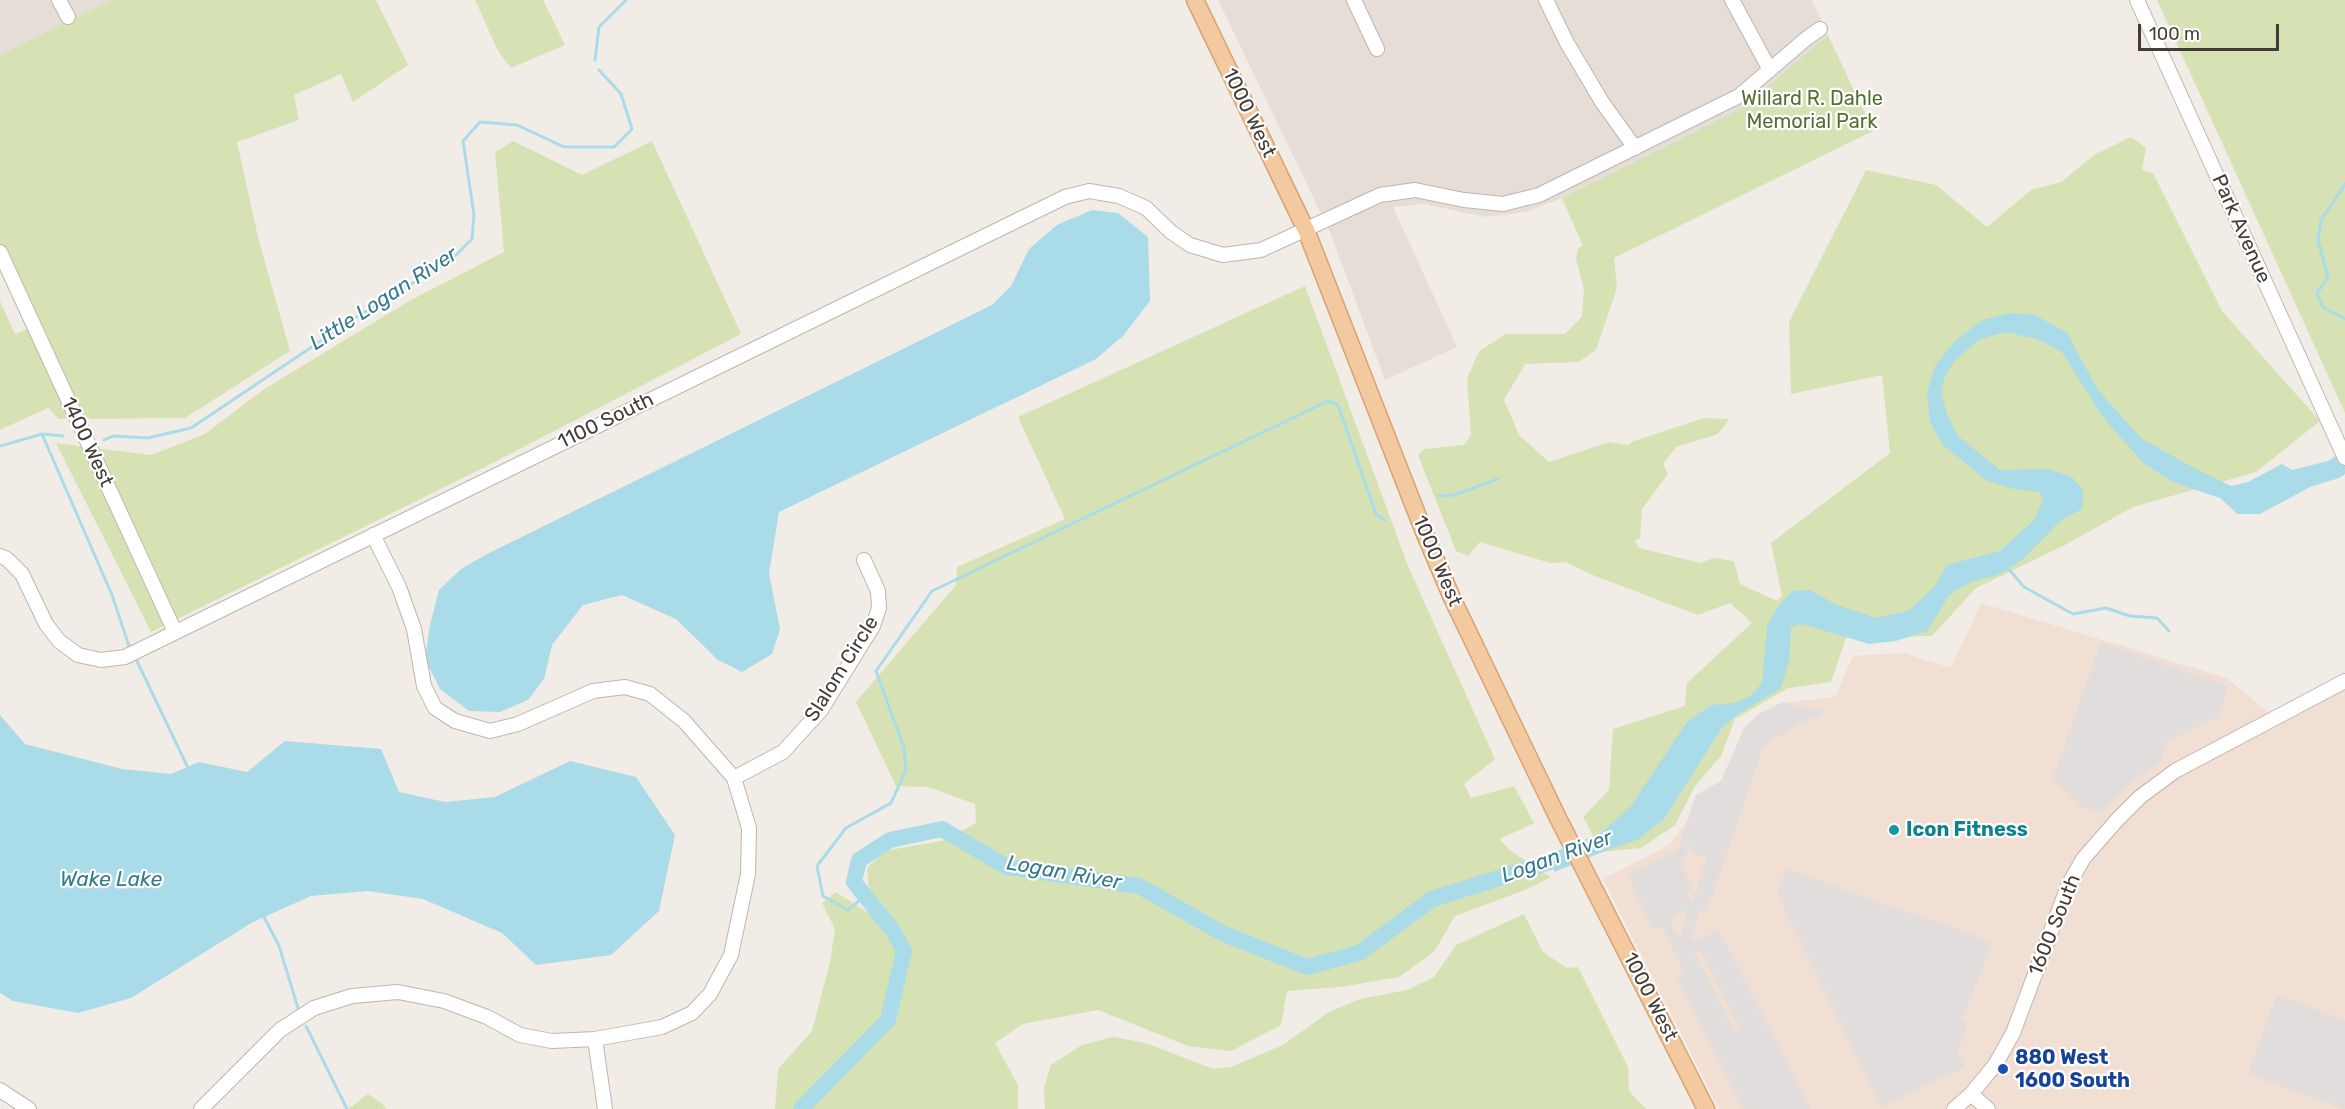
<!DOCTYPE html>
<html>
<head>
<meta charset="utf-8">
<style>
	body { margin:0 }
	#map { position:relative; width:2345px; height:1109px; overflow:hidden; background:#f2ece7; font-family:Rubik,sans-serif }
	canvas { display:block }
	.scale { position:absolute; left:2138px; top:24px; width:141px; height:27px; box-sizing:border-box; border:3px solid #443c37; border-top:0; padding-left:8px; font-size:18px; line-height:21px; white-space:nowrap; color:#443c37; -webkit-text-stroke:4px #fff; paint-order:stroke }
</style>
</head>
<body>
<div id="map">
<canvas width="2345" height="1109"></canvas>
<div class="scale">100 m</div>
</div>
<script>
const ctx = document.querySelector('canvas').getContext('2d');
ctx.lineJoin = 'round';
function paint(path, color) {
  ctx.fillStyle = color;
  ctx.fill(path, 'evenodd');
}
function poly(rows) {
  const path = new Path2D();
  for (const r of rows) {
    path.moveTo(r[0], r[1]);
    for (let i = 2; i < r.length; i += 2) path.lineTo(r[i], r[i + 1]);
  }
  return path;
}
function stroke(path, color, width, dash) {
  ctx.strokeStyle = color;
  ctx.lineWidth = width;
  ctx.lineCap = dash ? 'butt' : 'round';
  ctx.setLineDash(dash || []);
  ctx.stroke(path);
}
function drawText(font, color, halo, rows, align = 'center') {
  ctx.font = font + ' Rubik,sans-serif';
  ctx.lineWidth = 4.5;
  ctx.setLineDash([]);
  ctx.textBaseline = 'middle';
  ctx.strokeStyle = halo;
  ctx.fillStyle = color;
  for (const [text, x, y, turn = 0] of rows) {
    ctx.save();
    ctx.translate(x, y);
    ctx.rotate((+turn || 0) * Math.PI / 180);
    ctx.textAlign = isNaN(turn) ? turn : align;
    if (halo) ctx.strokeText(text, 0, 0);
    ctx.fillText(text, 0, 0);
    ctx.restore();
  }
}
paint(poly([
	[0,0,111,0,0,55],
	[1218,0,1812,0,1828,35,1744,107,1562,198,1526,212,1486,217,1424,204,1393,207,1457,347,1385,380,1330,232]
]), '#e5ddd6');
paint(poly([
	[1981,603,2227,678,2280,722,2345,681,2345,1109,1719,1109,1603,879,1669,845,1686,823,1696,795,1721,781,1744,728,1759,714,1781,703,1835,697,1853,656,1904,653,1951,668]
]), '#f1dfd4');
paint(poly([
	[111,0,376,0,408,65,353,102,341,74,294,95,299,120,237,142,258,237,290,351,185,418,59,419,48,408,0,430,0,301,15,334,34,326,0,251,0,55],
	[475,0,543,0,565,45,511,68,498,51],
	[2157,0,2345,0,2345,413],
	[1828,35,1873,131,1614,258,1617,288,1596,350,1578,362,1525,364,1504,400,1519,435,1549,462,1609,442,1628,445,1631,442,1704,418,1729,419,1718,434,1676,447,1663,464,1668,474,1642,509,1640,538,1635,541,1639,548,1701,563,1713,558,1734,561,1740,584,1777,601,1782,596,1771,543,1890,453,1882,375,1791,394,1789,322,1866,170,1936,185,1987,227,2031,190,2061,182,2094,155,2131,137,2146,148,2142,170,2153,173,2222,311,2320,421,2256,472,2133,507,2065,545,1976,588,1932,636,1846,638,1831,682,1788,688,1735,719,1721,756,1695,786,1675,825,1641,848,1602,852,1583,817,1609,790,1613,729,1685,706,1687,683,1752,623,1730,603,1698,615,1595,576,1565,562,1550,563,1480,542,1468,556,1456,551,1418,455,1424,449,1464,445,1471,435,1467,379,1479,351,1506,334,1565,334,1582,317,1584,289,1576,259,1578,248,1583,246,1562,198,1744,107],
	[513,141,582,175,652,141,741,334,485,467,151,632,56,443,151,455,205,434,263,390,409,301,504,252,495,152],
	[1305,286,1408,566,1495,759,1464,784,1471,798,1514,786,1534,823,1500,839,1509,850,1551,877,1525,890,1455,916,1434,952,1399,977,1341,987,1287,991,1281,1025,1231,1051,1188,1046,1098,1010,1023,1024,995,1043,1018,1085,1018,1109,775,1109,778,1069,812,1031,830,962,835,929,822,903,836,892,871,915,867,868,884,851,946,840,976,823,975,804,928,787,896,786,856,702,956,585,957,567,1065,519,1018,417],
	[1524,914,1543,952,1567,968,1578,967,1628,1067,1629,1091,1646,1109,1045,1109,1044,1087,1051,1065,1082,1045,1113,1037,1146,1043,1213,1069,1231,1067,1283,1045,1329,1012,1360,999,1407,990,1434,977,1456,945],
	[368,1094,386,1107,385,1109,348,1109]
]), '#d6e2b4');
paint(poly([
	[2101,642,2228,686,2218,717,2166,743,2160,763,2136,779,2100,813,2083,807,2053,778],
	[1781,703,1823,711,1820,718,1813,716,1768,742,1762,750,1707,911,1699,912,1691,937,1695,941,1719,930,1810,1109,1744,1109,1677,977,1684,971,1663,928,1658,927,1653,930,1628,875,1678,850,1696,795,1721,781,1744,728,1759,714],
	[1690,846,1697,857,1705,853,1707,855,1694,899,1691,901,1686,893,1693,888,1679,861,1685,856],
	[1682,911,1687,915,1681,935,1679,937,1670,924,1676,914],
	[1697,950,1701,951,1740,1029,1738,1032,1734,1031,1695,954],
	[1786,869,1993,942,1961,1020,1967,1023,1958,1053,1964,1067,1882,1107,1777,894],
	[2277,995,2345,1020,2345,1109,2248,1074]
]), '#e0dddc');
paint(poly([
	[1092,210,1118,213,1148,237,1150,301,1123,336,1096,359,779,512,769,573,780,629,772,654,742,672,718,660,676,619,622,595,583,605,552,645,544,679,528,700,500,712,469,711,440,689,425,659,430,625,439,590,461,569,487,554,992,305,1011,286,1029,249,1057,225],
	[2011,313,2035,315,2067,333,2098,390,2142,439,2196,469,2231,486,2248,482,2282,464,2292,470,2328,461,2345,450,2345,474,2339,478,2310,487,2260,514,2237,514,2220,498,2175,483,2143,463,2102,416,2062,352,2037,339,2006,332,1980,339,1955,360,1945,376,1941,392,1947,414,1958,436,2000,470,2048,469,2072,477,2083,491,2082,509,2061,520,2023,559,2000,574,1971,582,1950,594,1927,631,1896,641,1869,644,1802,624,1791,627,1789,663,1780,689,1738,714,1721,729,1664,819,1637,840,1607,850,1555,872,1548,855,1601,833,1631,806,1687,722,1711,705,1736,703,1750,696,1762,683,1767,626,1779,605,1792,591,1810,590,1837,605,1876,618,1908,611,1935,586,1947,565,2000,551,2034,520,2043,501,2039,492,2014,489,1987,481,1942,444,1930,422,1927,393,1935,366,1954,342,1982,320],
	[0,715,25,744,122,769,171,774,199,762,247,772,285,741,381,749,399,792,445,802,495,797,570,761,636,777,675,835,659,911,611,955,536,965,502,933,423,899,368,891,311,896,253,922,131,998,78,1013,13,1001,0,993]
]), '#aadbe8');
stroke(poly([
	[595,60,599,27,626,0],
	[2345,184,2321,220,2318,240,2328,277,2317,293,2323,307,2345,319],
	[42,434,112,595,130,649],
	[104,440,113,436,148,438,191,428,355,318,451,260,472,239,474,215,463,141,480,122,517,125,564,147,614,147,632,129,621,94,599,70],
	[0,446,42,434,63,436],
	[1438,496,1454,495,1498,479],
	[2006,566,2024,587,2073,614,2106,608,2130,616,2157,618,2169,631],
	[135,657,189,770],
	[865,896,848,910,823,896,817,866,846,828,891,803,906,770,904,748,876,671,932,591,1328,401,1338,405,1376,514,1384,520],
	[263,915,279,946,298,1008],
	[306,1026,347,1109]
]), '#aadbe8', 3);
stroke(poly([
	[801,1109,888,1020,904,951,893,931,854,882,859,860,890,840,942,829,1007,867,1139,886,1224,934,1307,967,1359,953,1432,899,1572,855]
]), '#aadbe8', 16);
const minor = poly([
	[59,0,68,17],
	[1354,0,1377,49],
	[1546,0,1567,43,1602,102,1635,148],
	[1732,0,1770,70],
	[2137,0,2345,458],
	[0,252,175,632],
	[0,556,7,559,22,574,46,624,59,641,78,655,101,660,125,657,1065,197,1089,191,1119,196,1146,208,1171,232,1190,245,1223,255,1261,250,1380,195,1415,190,1464,200,1503,204,1539,195,1739,96,1807,38,1820,29],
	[734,778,783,752,821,710,873,626,879,608,878,591,864,560],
	[595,1039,605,1109],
	[0,1090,29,1109],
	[1971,1094,1988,1109],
	[201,1109,280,1030,314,1008,352,996,398,992,444,1001,487,1017,520,1035,552,1041,595,1039,662,1027,692,1013,710,994,731,955,748,874,749,828,734,778,684,721,650,694,625,687,593,691,518,724,490,731,455,721,435,708,424,686,414,629,399,587,373,535],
	[1954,1109,1971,1094,1995,1065,2013,1033,2068,886,2083,859,2117,820,2140,797,2175,771,2345,681]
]);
const major = poly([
	[1195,0,1306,230,1424,532,1452,598,1558,818,1706,1109]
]);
stroke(minor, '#bfb5ae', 16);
stroke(major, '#d6a370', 19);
stroke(minor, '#fff', 14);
stroke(major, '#f3ca9f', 16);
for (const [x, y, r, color] of [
	[1894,830,6,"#0f9aa8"],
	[2003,1069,6,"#1a4fb4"]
]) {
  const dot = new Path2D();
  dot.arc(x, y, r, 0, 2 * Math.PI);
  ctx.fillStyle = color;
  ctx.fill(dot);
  stroke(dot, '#fff', 2);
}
drawText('20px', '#556f31', '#fff', [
	["Willard R. Dahle",1812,99],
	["Memorial Park",1812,122]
]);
drawText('20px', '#443c37', '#fff', [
	["1000 West",1249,113,64],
	["Park Avenue",2241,229,66],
	["1100 South",606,421,-26],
	["1400 West",87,442,65],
	["1000 West",1437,561,67],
	["Slalom Circle",842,669,-58],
	["1600 South",2055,925,-68],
	["1000 West",1650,997,63]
]);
drawText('bold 20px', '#0d838f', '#fff', [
	["Icon Fitness",1906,830]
], 'left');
drawText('bold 20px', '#164399', '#fff', [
	["880 West",2015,1058],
	["1600 South",2015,1081]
], 'left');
drawText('italic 21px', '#367a8e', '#fff', [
	["Little Logan River",384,299,-33],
	["Logan River",1557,857,-20],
	["Logan River",1064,873,10],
	["Wake Lake",111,880]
]);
</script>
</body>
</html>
